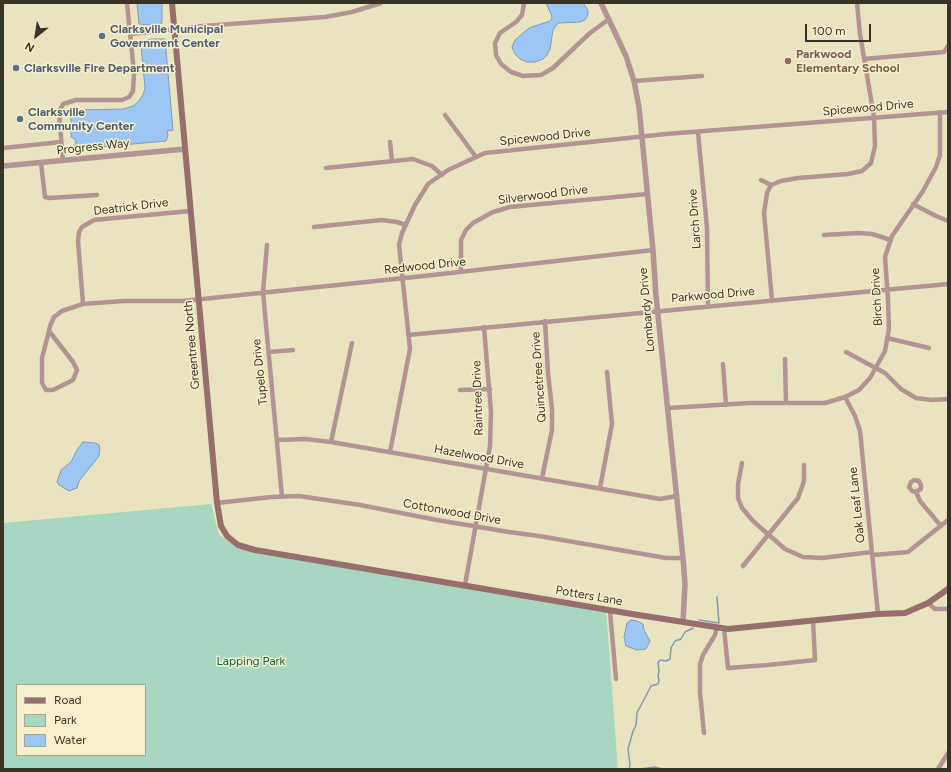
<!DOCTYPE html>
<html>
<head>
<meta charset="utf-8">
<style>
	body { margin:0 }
	#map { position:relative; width:951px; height:772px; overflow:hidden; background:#eae3c0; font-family:Figtree,sans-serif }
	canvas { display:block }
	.frame { position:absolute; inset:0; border:4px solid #373426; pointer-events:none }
	.legend { position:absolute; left:16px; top:684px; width:130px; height:72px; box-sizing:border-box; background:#f8f0cd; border:1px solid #aba58a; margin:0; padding:5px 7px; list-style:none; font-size:12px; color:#373426 }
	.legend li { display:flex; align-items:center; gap:8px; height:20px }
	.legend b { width:20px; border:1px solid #aba58a }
	.north { position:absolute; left:16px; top:16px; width:40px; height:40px; -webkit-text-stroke:3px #f8f0cd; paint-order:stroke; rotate:210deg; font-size:11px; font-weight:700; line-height:16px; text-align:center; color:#373426 }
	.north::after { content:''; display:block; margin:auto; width:14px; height:18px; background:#373426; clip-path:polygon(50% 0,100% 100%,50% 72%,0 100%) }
	.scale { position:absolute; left:805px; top:24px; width:66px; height:18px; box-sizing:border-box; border:2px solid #373426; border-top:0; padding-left:5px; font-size:12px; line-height:14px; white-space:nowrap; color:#373426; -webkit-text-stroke:3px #f8f0cd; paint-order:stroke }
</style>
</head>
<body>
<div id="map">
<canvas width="951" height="772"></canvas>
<div class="frame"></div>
<ul class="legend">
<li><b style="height:5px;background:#986e6d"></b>Road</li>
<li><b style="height:11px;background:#a8d7c1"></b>Park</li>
<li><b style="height:11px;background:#9cc7f5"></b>Water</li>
</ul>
<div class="north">N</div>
<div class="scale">100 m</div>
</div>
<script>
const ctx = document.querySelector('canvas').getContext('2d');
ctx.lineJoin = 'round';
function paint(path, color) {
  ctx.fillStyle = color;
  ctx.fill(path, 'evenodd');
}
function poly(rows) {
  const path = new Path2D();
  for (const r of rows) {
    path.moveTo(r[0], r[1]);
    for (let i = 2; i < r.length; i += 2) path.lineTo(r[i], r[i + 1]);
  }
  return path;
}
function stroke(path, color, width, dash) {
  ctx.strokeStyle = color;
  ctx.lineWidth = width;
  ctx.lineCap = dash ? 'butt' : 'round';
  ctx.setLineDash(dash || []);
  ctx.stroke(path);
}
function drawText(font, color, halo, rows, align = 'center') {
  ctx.font = font + ' Figtree,sans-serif';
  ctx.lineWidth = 3;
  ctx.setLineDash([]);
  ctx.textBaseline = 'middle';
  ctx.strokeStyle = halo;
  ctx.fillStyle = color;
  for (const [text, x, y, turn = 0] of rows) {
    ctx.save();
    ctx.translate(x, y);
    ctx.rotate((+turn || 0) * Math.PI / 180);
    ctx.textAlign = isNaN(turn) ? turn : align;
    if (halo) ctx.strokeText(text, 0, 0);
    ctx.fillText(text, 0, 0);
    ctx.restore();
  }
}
paint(poly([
	[211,504,219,535,236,546,606,610,618,769,3,769,3,523],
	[17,685,145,685,145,755,17,755]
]), '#a8d7c1');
const water = poly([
	[137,3,162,3,162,23,149,25,139,24,137,3],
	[546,3,583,3,588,10,588,15,585,20,580,22,558,23,553,30,550,49,547,55,543,59,535,62,527,62,520,59,515,54,512,47,515,40,529,28,550,21,552,18,551,14,546,3],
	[151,39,165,39,173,130,167,131,168,136,166,141,78,149,75,146,76,142,75,139,71,137,71,112,79,110,123,109,133,106,138,102,143,95,145,88,141,45,142,42,151,39],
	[83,442,95,443,99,445,100,449,99,456,79,481,77,488,69,491,59,485,57,482,61,470,71,462,77,450,83,442],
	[631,620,637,621,643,624,644,630,650,641,646,649,637,650,626,646,624,637,626,628,627,623,631,620]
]);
paint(water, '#9cc7f5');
stroke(water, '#7e9bb7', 1);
stroke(poly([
	[699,620,719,623,717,597],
	[629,769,630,765,628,749,633,731,636,725,637,713,651,686,658,684,659,680,658,676,659,671,658,663,660,660,666,661,670,659,671,648,675,641,681,639,685,632,693,628],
	[641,769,655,767,662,769]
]), '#7e9bb7', 1.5);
stroke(poly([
	[524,3,522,15,516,22,500,33,495,43,496,55,501,64,511,72,523,76,541,75,553,68,590,33,609,19],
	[131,34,203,26,325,17,352,12,381,3],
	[864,59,944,52,948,46],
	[634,81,702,76],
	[445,115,476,157],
	[698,132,707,228,708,306],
	[390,142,392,161],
	[3,148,61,142],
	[63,161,59,112,63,104,76,100,122,100,129,97,133,91,134,73,127,3],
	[41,163,45,197,49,198,97,195],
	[326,168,413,159,432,166,442,175],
	[761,180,771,185],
	[913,204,936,216,948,221],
	[314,227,382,220,397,222,406,225],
	[824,235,858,233,872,234,891,240],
	[267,245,263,292,282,497],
	[461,272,461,240,466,230,473,223,493,212,510,207,647,194],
	[772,300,764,213,767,193,771,185,781,181,798,178,848,174,862,171,871,163,875,146,874,117,860,34,857,3],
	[83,304,78,241,79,232,82,227,94,220,190,211],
	[49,331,50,326,54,317,62,311,83,304,123,301,183,301,424,276,653,250],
	[49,331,73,362,77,370,73,380,53,390,46,390,42,383,42,358,49,331],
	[408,335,948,284],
	[887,338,929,348],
	[269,352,293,350],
	[846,352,885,373,901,389,916,398,932,400,948,399],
	[785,359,786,403],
	[723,364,726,405],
	[460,390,490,389],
	[845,397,855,416,860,431,878,614],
	[668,408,750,403,825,403,845,397,859,390,870,378,885,351,889,329,888,299,885,257,892,236,923,191,936,167,940,155,940,112],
	[277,440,305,439,331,442,660,499,677,496],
	[331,442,352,343],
	[390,452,410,349,399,245,402,233,415,205,428,184,448,170,485,153,666,134,948,112],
	[742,463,738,484,738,498,742,508,753,521,785,549,803,557,822,558,872,552],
	[542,478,552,430,552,409,548,373,545,321],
	[600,488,612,424,607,372],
	[916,492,912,491,909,487,911,482,914,480,919,481,921,485,921,489,916,492,920,501,941,526],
	[217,503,271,497,299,496,360,505,437,520,509,532,539,536,666,558,683,558],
	[873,555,908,552,948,520],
	[743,566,798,498,804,481,804,465],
	[465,585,490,446,491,412,484,327],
	[928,603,935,609,948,609],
	[610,611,616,679],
	[724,628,728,668,768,665,815,660,813,620],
	[704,733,700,692,700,664,703,655,715,635,717,627],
	[938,769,948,753]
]), '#b19493', 4.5);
stroke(poly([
	[601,3,626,56,634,81,639,107,653,250,656,296,683,558,685,584,683,622],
	[3,166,185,149]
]), '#b19493', 5.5);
stroke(poly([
	[172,3,217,503,221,526,227,536,238,545,255,550,632,614,728,629,878,614,905,613,928,603,948,589]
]), '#986e6d', 6);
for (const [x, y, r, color] of [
	[102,36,4,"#5c6f8a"],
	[788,61,4,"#8d6e63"],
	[16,68,4,"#5c6f8a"],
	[20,119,4,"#5c6f8a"]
]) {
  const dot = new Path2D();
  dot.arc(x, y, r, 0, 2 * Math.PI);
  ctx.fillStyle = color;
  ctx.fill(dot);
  stroke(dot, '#f8f0cd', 1.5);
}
drawText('bold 12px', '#4e5e75', '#f8f0cd', [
	["Clarksville Municipal",110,29],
	["Government Center",110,43],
	["Clarksville Fire Department",24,68],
	["Clarksville",28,112],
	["Community Center",28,126]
], 'left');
drawText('bold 12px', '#785e54', '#f8f0cd', [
	["Parkwood",796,54],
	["Elementary School",796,68]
], 'left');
drawText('12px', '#373426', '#f8f0cd', [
	["Spicewood Drive",868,108,-5],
	["Spicewood Drive",545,137,-6],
	["Progress Way",93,147,-6],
	["Silverwood Drive",543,195,-7],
	["Deatrick Drive",131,207,-7],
	["Larch Drive",695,219,-94],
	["Redwood Drive",425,266,-6],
	["Parkwood Drive",713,295,-5],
	["Birch Drive",877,297,-93],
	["Lombardy Drive",647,310,-95],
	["Greentree North",192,345,-95],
	["Tupelo Drive",260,372,-96],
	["Quincetree Drive",539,377,-94],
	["Raintree Drive",478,398,-92],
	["Hazelwood Drive",479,457,10],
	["Oak Leaf Lane",857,505,-96],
	["Cottonwood Drive",452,512,10],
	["Potters Lane",589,596,10]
]);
drawText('12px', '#0f6246', '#f8f0cd', [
	["Lapping Park",251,661]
]);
</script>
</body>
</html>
